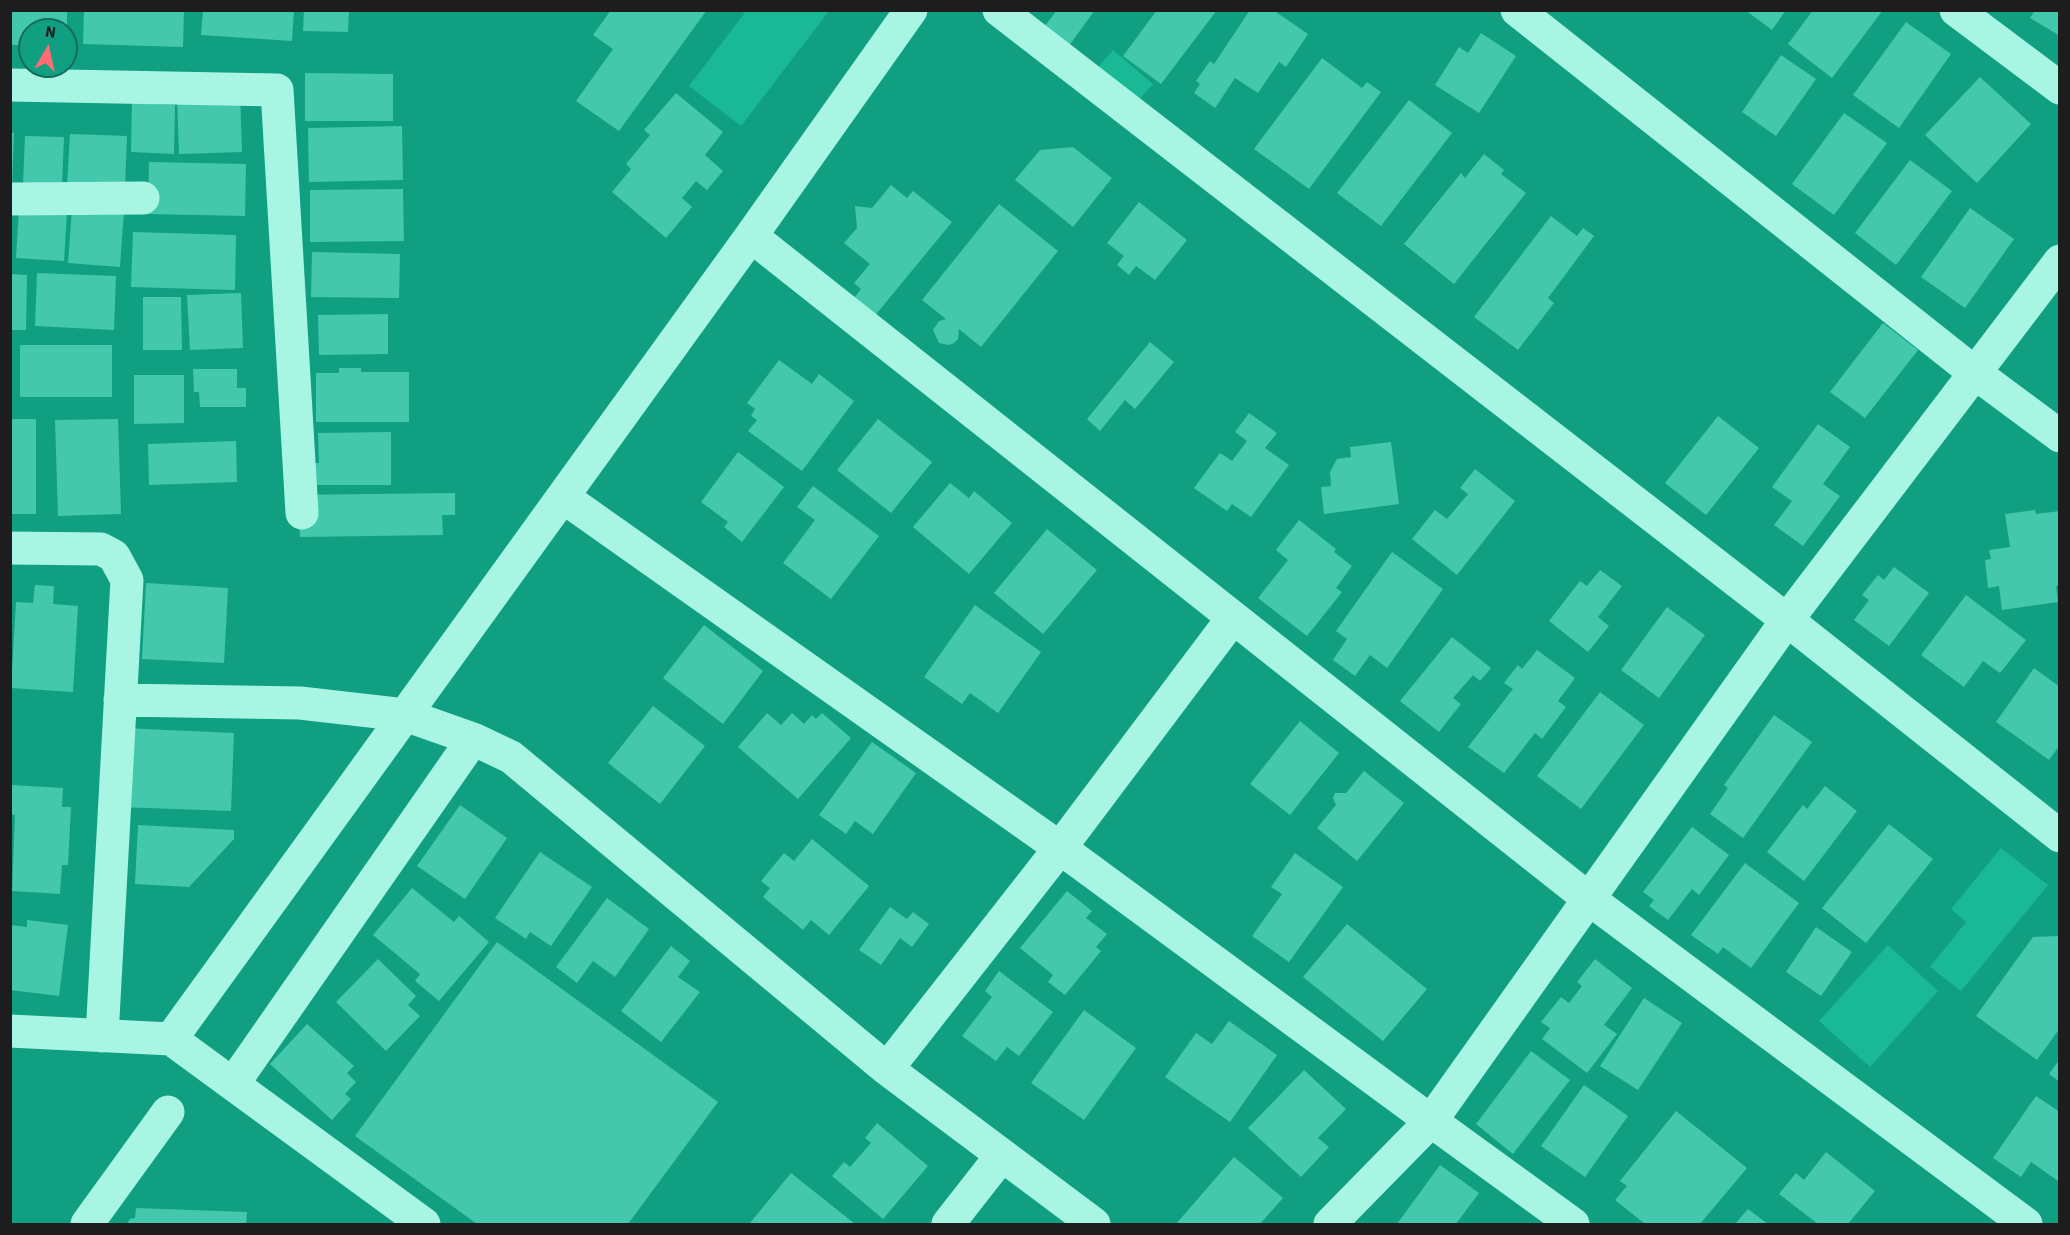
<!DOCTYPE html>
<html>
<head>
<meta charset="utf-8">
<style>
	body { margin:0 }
	#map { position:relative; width:2070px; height:1235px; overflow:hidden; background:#119f82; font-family:"Source Sans 3",sans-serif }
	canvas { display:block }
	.frame { position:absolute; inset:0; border:12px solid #1d1d1d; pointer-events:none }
	.north { position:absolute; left:18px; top:18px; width:60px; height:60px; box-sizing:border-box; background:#119f82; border:2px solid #166b5a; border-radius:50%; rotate:9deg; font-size:16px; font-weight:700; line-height:24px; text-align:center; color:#1d1d1d }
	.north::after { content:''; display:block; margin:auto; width:21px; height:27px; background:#ff6c74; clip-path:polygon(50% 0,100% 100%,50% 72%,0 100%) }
</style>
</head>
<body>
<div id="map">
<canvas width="2070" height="1235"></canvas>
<div class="frame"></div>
<div class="north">N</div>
</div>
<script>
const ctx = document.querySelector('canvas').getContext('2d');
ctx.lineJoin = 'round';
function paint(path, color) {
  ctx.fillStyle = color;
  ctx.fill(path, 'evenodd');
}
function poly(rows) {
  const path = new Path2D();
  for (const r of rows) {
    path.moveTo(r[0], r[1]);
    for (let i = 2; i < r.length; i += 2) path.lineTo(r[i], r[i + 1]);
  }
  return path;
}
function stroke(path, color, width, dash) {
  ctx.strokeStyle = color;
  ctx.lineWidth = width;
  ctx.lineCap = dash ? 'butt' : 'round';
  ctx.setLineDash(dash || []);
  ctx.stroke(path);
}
paint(poly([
	[747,10,829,11,741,126,689,86],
	[1113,50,1153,84,1134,105,1094,72],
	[2001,848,2048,885,1961,991,1930,967,1966,922,1951,909],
	[1888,945,1938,991,1870,1067,1819,1021]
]), '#19b996');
paint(poly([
	[10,10,67,10,67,30,30,30,30,45,10,45],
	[84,10,184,10,183,47,83,44],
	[203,10,294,10,292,41,201,35],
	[304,10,349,10,348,32,303,31],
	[611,10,707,10,619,131,576,101,613,49,593,35],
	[1057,10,1095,10,1066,50,1041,31],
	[1157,10,1217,10,1161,84,1123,56],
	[1250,10,1273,10,1308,34,1286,67,1279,62,1258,93,1235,78,1215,108,1194,93,1200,84,1196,81,1210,61,1214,64],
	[1745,10,1786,10,1772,30],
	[1813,10,1883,10,1832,78,1788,44],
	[2035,10,2060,10,2060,36,2030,18],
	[1906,22,1951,54,1899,128,1853,95],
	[1481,33,1516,56,1479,113,1435,85,1459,47,1468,53],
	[1781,55,1816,79,1776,136,1742,112],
	[1322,58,1362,88,1367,82,1381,92,1309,189,1254,149],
	[305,73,393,74,393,121,305,121],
	[1980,77,2031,124,1977,183,1925,135],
	[676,93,723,132,705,155,723,171,707,190,696,181,682,198,692,207,666,238,612,192,631,169,626,164,650,135,644,130],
	[240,94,242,152,179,154,177,96],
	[1409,100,1452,133,1381,226,1337,193],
	[132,103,175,105,174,154,131,152],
	[1844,113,1887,143,1834,215,1792,184],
	[402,126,403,180,309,182,308,128],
	[10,132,14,133,12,187,10,187],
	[70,134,127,136,125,188,67,186],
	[25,136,64,137,62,186,23,184],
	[1073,147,1112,178,1073,227,1015,180,1040,150],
	[1484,154,1504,170,1501,174,1526,193,1454,284,1404,244,1461,173,1465,178],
	[1910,160,1952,191,1896,265,1855,233],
	[149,162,246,164,245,216,148,214],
	[891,185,907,198,913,191,952,222,873,318,852,301,861,289,854,283,870,264,844,243,857,228,855,206,872,208],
	[403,189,404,241,310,242,310,190],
	[1139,202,1187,240,1155,280,1136,266,1129,275,1117,265,1124,256,1107,243],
	[999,204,1058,251,981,347,959,329,958,339,954,343,949,345,939,343,933,330,939,321,946,319,922,300],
	[19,208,67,211,64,261,16,258],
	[72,208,124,211,120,267,68,263],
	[1970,208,2014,239,1965,308,1921,277],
	[1551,216,1577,236,1583,228,1594,236,1548,298,1554,303,1518,350,1474,317],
	[133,232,236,235,235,290,131,287],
	[312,252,400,254,399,298,311,297],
	[37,273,116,276,114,330,35,326],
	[10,274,27,275,26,330,10,330],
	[241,293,243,348,190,350,187,295],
	[143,297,181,297,182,350,143,350],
	[388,314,388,354,319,355,318,315],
	[1883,323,1918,350,1865,418,1830,392],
	[1150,342,1174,362,1135,409,1125,400,1100,431,1087,419],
	[20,345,112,345,112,397,20,397],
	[779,360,812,384,819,374,854,401,802,471,748,431,757,420,751,416,755,409,747,403],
	[339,368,361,368,361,372,409,372,409,422,316,422,316,373,339,373],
	[193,369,237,369,237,388,246,388,246,407,200,407,199,392,194,392],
	[134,375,184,375,184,423,134,424],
	[1249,413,1277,433,1265,448,1289,465,1251,517,1232,504,1227,511,1194,488,1220,453,1232,461,1247,441,1235,432],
	[1718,416,1759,448,1706,515,1665,483],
	[10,419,36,419,36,514,10,514],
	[118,419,121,514,58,516,55,420],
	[878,419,932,462,891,513,837,470],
	[1818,424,1850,447,1823,484,1840,496,1803,546,1774,525,1792,501,1772,487],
	[391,432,391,485,303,485,303,464,319,463,318,433],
	[236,441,237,482,149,485,148,444],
	[1391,442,1399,504,1324,514,1321,487,1331,486,1330,472,1337,459,1351,457,1350,447],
	[738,452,784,487,742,542,724,527,728,522,701,502],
	[1475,469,1515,501,1457,575,1412,539,1435,510,1447,519,1468,494,1460,488],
	[950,483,969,498,974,491,1012,523,969,574,913,527],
	[813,486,879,536,831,599,783,563,815,520,797,507],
	[455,493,455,515,442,515,443,535,300,537,299,521,288,495],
	[2035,510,2036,514,2060,511,2060,585,2056,586,2058,602,2002,610,1999,586,1988,588,1985,560,1991,559,1989,550,2010,547,2005,514],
	[1299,520,1336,549,1334,552,1352,566,1336,588,1342,592,1307,636,1258,598,1288,560,1276,550],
	[1047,529,1097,570,1043,634,994,593],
	[1392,552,1443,589,1387,668,1370,655,1355,676,1333,660,1347,639,1336,631],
	[1894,567,1929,593,1889,646,1854,620,1869,600,1862,595,1878,575,1884,580],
	[1600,570,1622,586,1598,617,1609,626,1588,652,1549,621,1580,581,1587,586],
	[146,583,228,588,224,663,142,659],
	[35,585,54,586,53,604,78,606,73,692,11,688,16,602,33,603],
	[1966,595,2026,640,2000,673,1983,661,1964,687,1921,655],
	[975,605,1041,652,998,713,970,693,962,704,924,677],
	[1667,607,1705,635,1659,698,1621,670],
	[704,625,763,671,723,724,663,678],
	[1452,637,1491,668,1480,681,1473,675,1453,698,1461,704,1439,732,1400,701],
	[1537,650,1575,678,1558,701,1566,707,1542,739,1535,733,1504,773,1468,747,1513,689,1504,683,1518,665,1522,669],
	[2034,668,2060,687,2060,745,2049,760,1996,722],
	[1600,692,1644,725,1581,809,1537,776],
	[653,706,705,746,660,804,608,763],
	[767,713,781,725,792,713,804,724,812,715,816,719,822,713,851,738,798,799,738,747],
	[1774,715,1812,742,1743,838,1710,814,1728,788,1724,785],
	[1300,721,1339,753,1290,815,1250,784],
	[123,728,234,733,231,811,119,807],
	[872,742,916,773,873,834,855,821,846,834,819,815],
	[1364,771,1404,803,1357,861,1317,828,1336,805,1333,798,1335,793,1346,793],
	[11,785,63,788,62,807,71,807,68,865,62,865,60,894,12,891,15,815,10,814],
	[1825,786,1857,811,1804,881,1767,852,1803,805,1807,809],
	[460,805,507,838,465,899,417,866],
	[1889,824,1933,859,1866,943,1822,908],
	[138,825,234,830,234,839,189,887,135,884],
	[1692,827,1729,855,1699,895,1692,889,1668,920,1649,906,1654,900,1643,892],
	[812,839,869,886,829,935,811,920,803,930,763,897,770,888,761,881,784,853,794,861],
	[540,852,592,887,551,946,530,932,526,939,495,918],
	[1295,853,1343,887,1289,962,1252,936,1282,894,1271,887],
	[1745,863,1799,903,1751,968,1723,947,1718,954,1691,935],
	[412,888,454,922,459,916,489,942,439,1001,415,981,420,974,373,935],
	[1067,891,1092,911,1086,918,1107,934,1096,947,1101,951,1065,995,1048,982,1053,975,1020,948],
	[607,898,649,929,615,977,593,961,577,983,556,967],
	[890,907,907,919,913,912,929,924,912,947,900,938,881,965,859,950],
	[27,920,68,925,59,996,10,990,10,925,27,927],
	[1347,924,1427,989,1383,1041,1303,977],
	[1816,927,1852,952,1821,996,1786,972],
	[2060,936,2060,1028,2037,1060,1976,1016,2033,937],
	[497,942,718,1102,628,1224,477,1224,355,1136],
	[671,946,690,961,678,977,700,992,661,1042,621,1011],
	[378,959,416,996,408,1005,420,1016,386,1051,336,1002],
	[1595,959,1632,988,1604,1025,1617,1034,1587,1073,1542,1039,1550,1028,1541,1022,1561,997,1569,1003,1582,986,1577,982],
	[999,971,1053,1012,1019,1056,1007,1047,996,1061,962,1036,992,997,985,991],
	[1644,998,1682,1023,1638,1090,1600,1066],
	[1084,1010,1136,1048,1084,1120,1031,1083],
	[1229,1021,1277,1055,1230,1122,1165,1077,1196,1033,1212,1044],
	[307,1024,354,1066,347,1073,356,1082,345,1094,351,1099,332,1120,270,1064],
	[1531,1051,1570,1080,1513,1154,1476,1124],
	[2060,1059,2060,1082,2049,1074],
	[1304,1070,1346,1109,1318,1138,1329,1147,1301,1177,1248,1128],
	[1584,1085,1628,1116,1585,1177,1541,1146],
	[2036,1096,2060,1112,2058,1181,2031,1162,2021,1177,1993,1158],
	[1676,1111,1747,1168,1700,1224,1645,1224,1615,1200,1627,1186,1620,1181],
	[877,1123,928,1166,883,1219,832,1176,844,1162,850,1167,871,1143,865,1138],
	[1826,1152,1875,1191,1848,1224,1818,1224,1779,1194,1796,1173,1804,1180],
	[1234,1157,1283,1198,1260,1224,1176,1224],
	[1440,1165,1479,1193,1456,1224,1397,1224],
	[791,1173,855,1224,750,1223],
	[136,1208,247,1212,246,1224,127,1224,130,1219,135,1218],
	[1748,1209,1768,1224,1735,1224]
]), '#43c8ac');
stroke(poly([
	[999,10,1787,620,2060,836],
	[1517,10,1975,373,2060,436],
	[1956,10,2060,88],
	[10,85,277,90,302,513],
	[10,199,143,198],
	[751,236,1589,899,2026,1224],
	[563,497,1060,848,1431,1121,1787,620,2060,261],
	[10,548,101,549,114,556,127,580,102,1036],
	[120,700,300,703,405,715,473,739,511,757,887,1069,1094,1224],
	[10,1031,171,1039,424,1224],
	[171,1039,751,236,911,10],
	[887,1069,1060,848,1232,619],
	[233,1084,473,739],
	[87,1224,168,1112],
	[948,1224,1002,1155],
	[1330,1224,1431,1121,1573,1224]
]), '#a8f5e4', 33);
</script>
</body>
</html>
